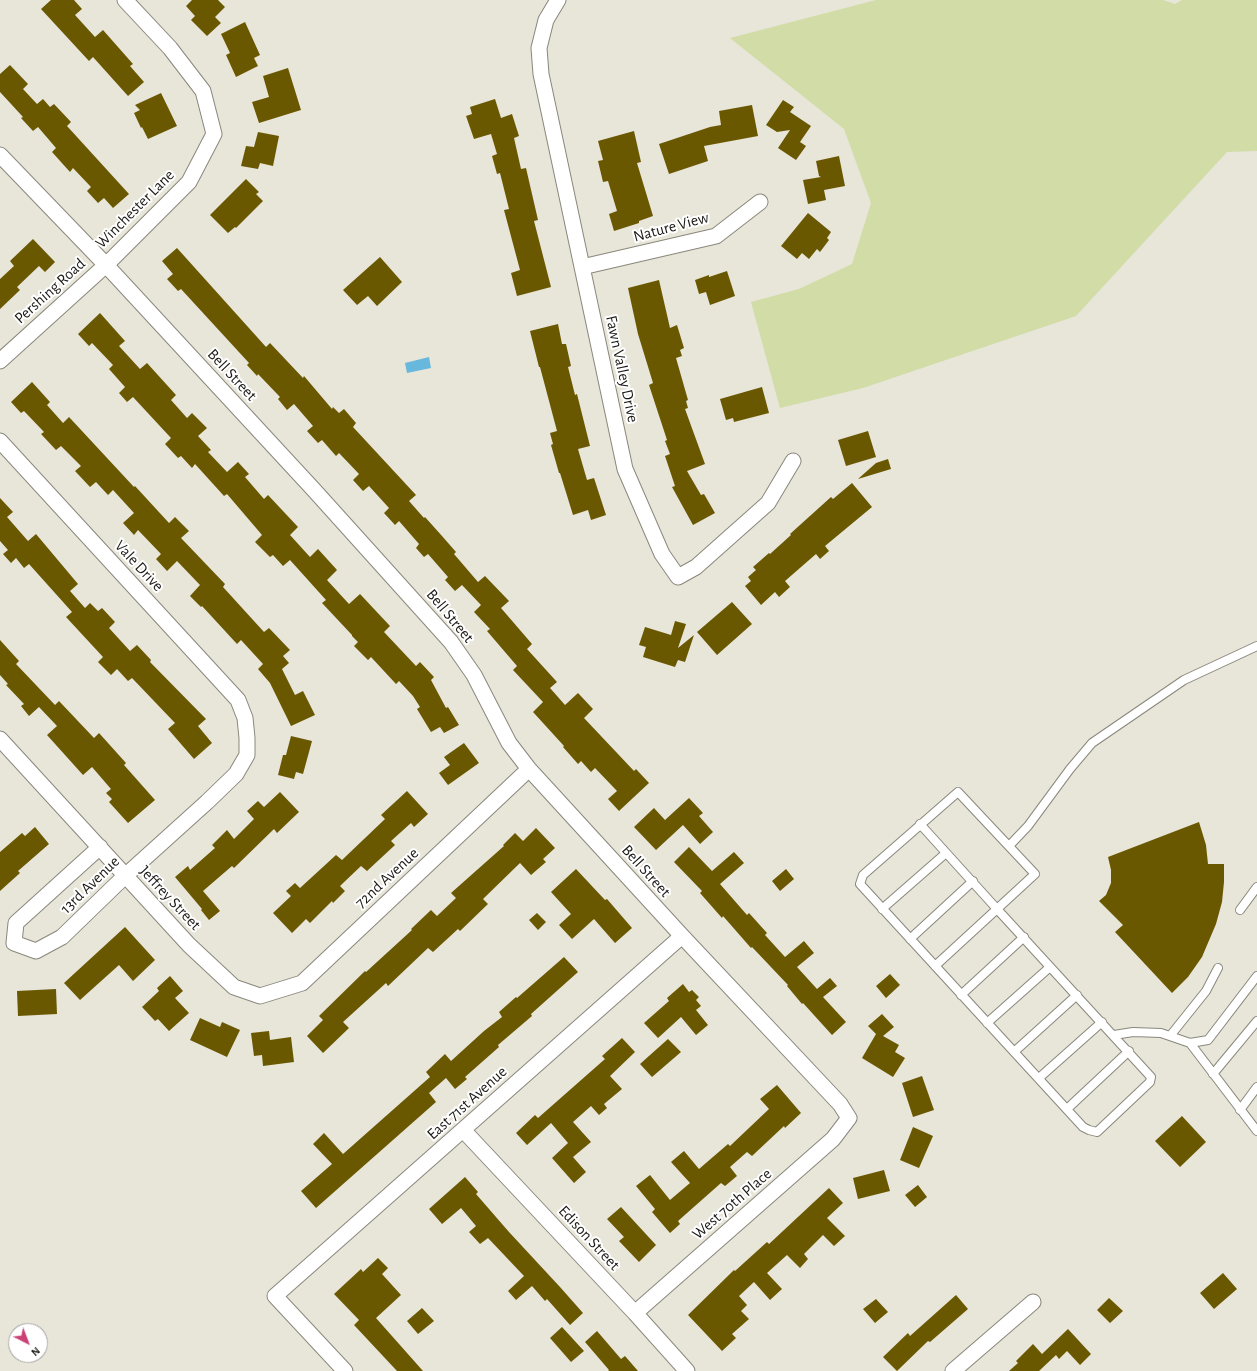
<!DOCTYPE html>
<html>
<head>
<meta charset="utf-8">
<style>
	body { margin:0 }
	#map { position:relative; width:1257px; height:1371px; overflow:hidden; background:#e8e5d9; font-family:"Alegreya Sans",sans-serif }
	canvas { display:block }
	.north { position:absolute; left:8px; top:1323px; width:40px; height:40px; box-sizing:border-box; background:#fff; border:1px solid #a3a3a1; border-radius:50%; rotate:138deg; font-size:11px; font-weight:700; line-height:16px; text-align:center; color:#1a1915 }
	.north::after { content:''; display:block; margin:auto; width:14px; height:18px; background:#cb4075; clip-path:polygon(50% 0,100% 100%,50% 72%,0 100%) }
</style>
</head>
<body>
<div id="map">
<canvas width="1257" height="1371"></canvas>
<div class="north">N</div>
</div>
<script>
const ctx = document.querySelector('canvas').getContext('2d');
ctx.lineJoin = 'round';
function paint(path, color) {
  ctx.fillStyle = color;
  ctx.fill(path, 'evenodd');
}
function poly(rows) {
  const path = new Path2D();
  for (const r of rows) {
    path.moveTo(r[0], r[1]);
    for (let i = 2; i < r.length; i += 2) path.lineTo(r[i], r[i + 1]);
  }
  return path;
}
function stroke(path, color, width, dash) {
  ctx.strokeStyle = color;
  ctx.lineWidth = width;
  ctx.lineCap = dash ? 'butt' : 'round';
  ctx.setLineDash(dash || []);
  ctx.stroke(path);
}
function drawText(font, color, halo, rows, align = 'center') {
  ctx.font = font + ' "Alegreya Sans",sans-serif';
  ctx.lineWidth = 4;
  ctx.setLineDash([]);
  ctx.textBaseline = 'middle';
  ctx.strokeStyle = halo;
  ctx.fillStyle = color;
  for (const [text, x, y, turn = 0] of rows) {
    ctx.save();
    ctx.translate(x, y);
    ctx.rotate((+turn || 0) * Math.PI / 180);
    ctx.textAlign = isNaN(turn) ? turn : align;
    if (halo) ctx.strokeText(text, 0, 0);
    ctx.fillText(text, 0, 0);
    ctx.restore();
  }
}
paint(poly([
	[876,0,1163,0,1175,4,1182,0,1257,0,1257,151,1227,152,1076,316,863,388,780,408,751,302,799,289,852,264,871,203,844,129,730,38]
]), '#d2dca6');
paint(poly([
	[429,357,431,368,407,373,405,363]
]), '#68b7dd');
paint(poly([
	[51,0,74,0,82,9,75,15,95,37,103,30,133,64,130,66,144,82,128,96,93,57,89,61,41,9],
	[192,0,218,0,225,7,215,17,221,23,207,36,191,20,195,16,186,6],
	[245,22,260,55,254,58,258,66,236,77,226,55,230,53,221,34],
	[10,65,28,84,23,89,37,104,43,99,50,107,54,104,71,122,67,126,129,194,113,208,104,198,98,203,87,191,91,187,73,168,70,172,52,152,56,148,38,127,33,131,21,118,23,117,0,92,0,74],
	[288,68,301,110,259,123,252,102,269,97,263,76],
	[161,93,177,126,148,139,142,127,141,128,134,113,140,110,135,105],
	[495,99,501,118,512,114,519,136,514,138,521,169,526,168,538,220,534,221,551,287,517,296,511,273,520,270,504,210,509,209,500,173,497,174,492,156,497,154,491,134,474,139,466,116,472,114,470,107],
	[783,100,794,107,790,112,811,126,800,142,806,146,796,160,778,148,790,130,777,132,766,125],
	[752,105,758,136,704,146,708,161,669,174,659,144,710,127,721,125,719,111],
	[634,131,641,162,637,163,653,216,639,221,639,223,614,231,609,214,617,211,608,181,603,182,598,161,603,160,598,141],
	[258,132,279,136,273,166,260,163,258,169,241,166,246,146,254,147],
	[839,156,845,186,824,190,826,200,808,204,803,180,821,177,819,176,816,161],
	[246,179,259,192,256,194,263,201,236,228,235,227,228,233,210,215],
	[808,213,831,232,827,238,829,240,820,252,817,249,809,259,802,253,797,259,781,246],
	[33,239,55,262,45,272,39,266,17,287,20,290,0,309,0,279,14,266,10,261],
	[177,248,266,347,270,343,303,378,304,376,332,409,333,407,339,413,344,409,356,423,353,427,416,495,409,501,424,518,425,517,442,536,456,552,454,554,478,582,485,576,509,601,501,608,532,644,527,649,557,682,550,688,565,705,578,693,593,709,584,718,634,771,636,769,649,783,619,811,608,799,617,791,595,768,591,772,581,761,578,764,563,747,564,746,533,712,543,702,513,670,517,666,487,631,490,629,474,612,481,605,462,585,455,591,445,580,448,577,428,554,424,557,416,548,419,544,399,521,395,525,384,513,389,508,369,486,363,491,353,480,359,474,339,453,336,456,322,440,318,443,307,431,313,426,294,404,287,410,278,399,280,397,258,374,257,376,247,365,249,363,181,289,178,291,167,279,173,274,162,261],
	[380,257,402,282,377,306,368,296,357,305,343,290],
	[727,271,735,296,710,305,706,292,699,294,695,280,709,275,709,277],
	[659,280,670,328,677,325,684,348,680,350,682,356,676,358,688,400,686,401,688,408,685,409,705,464,687,471,701,495,704,494,715,513,693,525,672,487,675,486,665,456,670,454,665,441,667,440,649,385,653,383,638,334,628,288],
	[100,313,125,341,119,346,140,369,147,363,176,395,171,400,187,418,192,413,207,428,198,436,211,450,208,452,227,472,238,462,249,474,245,477,264,499,268,495,298,527,290,535,310,557,318,549,337,570,327,580,349,604,360,594,390,626,384,632,416,666,420,662,434,677,431,680,446,708,448,707,459,725,444,733,440,727,431,732,417,709,420,707,413,696,399,681,396,684,371,657,368,660,354,646,358,642,352,636,352,635,322,603,326,600,290,560,283,566,273,555,270,557,255,542,262,535,227,494,224,496,195,464,192,468,181,456,178,458,165,444,171,438,133,397,127,402,119,393,125,387,109,369,113,365,92,343,89,346,78,334],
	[558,324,562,344,566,344,571,366,568,367,575,395,577,394,590,446,578,449,587,480,594,478,606,515,591,520,588,510,573,515,560,473,559,473,551,445,553,444,550,433,557,431,540,367,539,367,530,331],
	[32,382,50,402,47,405,63,423,69,417,134,487,135,486,169,523,175,517,189,531,181,538,225,584,223,587,264,632,269,628,290,650,283,656,289,663,282,669,295,695,303,691,315,715,291,726,270,683,258,669,263,664,241,640,237,644,202,606,201,607,190,596,200,585,177,561,167,571,156,559,161,554,138,530,134,535,123,523,134,513,113,490,108,495,96,482,90,487,75,471,81,466,61,446,56,450,41,434,44,432,24,411,21,413,11,402],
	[762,387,769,413,734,422,733,418,726,420,720,399],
	[868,431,876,457,846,466,838,440],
	[888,459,891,469,858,479,876,463],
	[852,483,872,507,825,546,829,551,820,559,816,554,785,581,790,587,779,597,775,592,761,605,745,586,751,581,748,577,756,570,753,567,769,553,770,554,791,535,790,534,831,497,833,499],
	[0,498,13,512,7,517,28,541,36,534,78,584,70,591,85,608,90,603,98,611,102,608,115,622,109,628,130,651,137,645,151,660,150,662,206,719,198,726,212,743,194,759,168,729,175,723,132,678,128,681,117,669,111,675,98,662,103,657,66,617,72,612,29,564,24,568,16,558,11,563,3,554,8,550,0,541],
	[732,602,752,624,717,655,697,632],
	[675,621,686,624,678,648,694,635,685,662,678,660,675,667,643,657,646,647,639,645,645,627,671,635],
	[0,640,19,661,16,664,55,705,59,701,94,738,99,733,126,763,124,765,155,800,128,823,109,802,112,799,106,793,111,789,92,767,83,775,47,735,57,726,39,707,29,716,21,706,24,704,6,685,8,684,0,675],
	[291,736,312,741,303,774,296,772,294,779,278,775,283,755,286,755],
	[464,743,479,763,448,785,439,773,450,765,444,757],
	[407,791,428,814,414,827,411,823,391,841,395,845,367,871,361,866,340,886,345,891,333,903,332,901,310,923,306,919,292,933,273,913,291,896,286,891,295,883,300,888,336,855,342,860,385,819,381,815],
	[280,792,299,812,277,833,274,829,234,868,232,866,203,891,220,911,209,920,201,910,202,909,175,877,188,866,190,870,215,848,212,845,227,830,234,839,254,819,247,811,258,801,264,807],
	[689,798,703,813,699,816,713,832,700,844,683,825,656,850,634,827,654,808,665,820],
	[1199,822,1206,845,1208,864,1224,864,1224,882,1222,902,1216,924,1202,957,1188,977,1172,993,1115,932,1123,925,1099,901,1106,895,1111,883,1111,870,1108,857],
	[35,827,49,844,18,871,20,873,0,891,0,852,22,833,25,836],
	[536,828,555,848,543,859,546,862,531,875,520,863,483,899,488,904,460,931,458,929,433,952,428,948,388,986,386,983,343,1022,349,1028,323,1053,307,1036,323,1020,319,1016,365,971,366,972,412,930,411,929,431,910,437,916,456,898,451,893,504,846,503,845,515,833,523,841],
	[689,847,712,871,734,852,744,863,720,884,747,915,749,913,767,933,765,935,785,957,804,941,814,953,797,967,817,989,830,978,837,986,823,997,846,1022,832,1035,803,1003,802,1004,787,986,788,985,752,947,751,948,723,916,722,918,700,893,702,891,674,862],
	[576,869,605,900,607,899,632,928,615,943,594,919,572,939,559,925,571,914,551,892],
	[786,869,794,879,780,891,772,881],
	[537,913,546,922,538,930,529,920],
	[125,927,155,960,133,981,119,965,80,1000,64,983],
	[564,957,578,972,531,1014,532,1016,498,1045,499,1047,465,1077,467,1079,455,1089,446,1078,429,1093,436,1102,316,1208,301,1191,332,1164,313,1144,324,1133,343,1154,430,1077,426,1072,445,1054,451,1061,484,1031,502,1017,499,1012,516,997,517,998],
	[890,974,900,985,886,998,876,986],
	[170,976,183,991,175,998,189,1013,169,1031,158,1019,155,1021,142,1007,159,991,157,988],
	[683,984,689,992,692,990,699,997,696,1000,701,1006,696,1010,708,1025,696,1035,681,1017,658,1038,644,1023,669,1001,667,998],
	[56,989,57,1014,18,1016,17,991],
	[882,1014,894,1027,883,1036,899,1045,895,1052,905,1058,893,1077,862,1058,876,1034,868,1026],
	[200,1018,220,1027,222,1022,240,1030,227,1057,190,1040],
	[269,1031,270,1040,291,1037,294,1062,263,1066,262,1055,254,1056,251,1033],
	[622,1038,635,1052,610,1076,622,1089,604,1104,607,1108,599,1115,591,1106,573,1122,591,1142,573,1157,586,1172,574,1183,552,1158,568,1143,551,1123,527,1145,516,1133,535,1115,538,1118,580,1081,605,1059,602,1056],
	[668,1039,681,1052,652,1077,640,1064],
	[922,1076,934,1110,913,1117,902,1083],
	[777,1085,801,1113,785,1128,784,1126,752,1156,747,1152,730,1167,737,1176,725,1186,721,1183,678,1221,680,1224,670,1233,652,1212,655,1209,636,1186,650,1175,670,1200,690,1183,671,1162,684,1151,699,1169,728,1144,730,1146,769,1109,760,1099],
	[1182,1116,1206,1142,1180,1167,1155,1141],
	[913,1127,933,1136,919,1168,900,1160],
	[884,1170,890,1191,858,1199,853,1178],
	[465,1177,478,1192,476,1194,509,1232,560,1287,583,1313,570,1325,547,1299,545,1301,532,1286,516,1300,508,1291,524,1276,488,1238,480,1244,469,1232,476,1226,461,1208,442,1224,429,1209],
	[918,1185,927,1197,915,1207,905,1195],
	[829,1188,843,1203,827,1218,845,1236,834,1246,823,1235,804,1254,808,1259,800,1268,787,1255,767,1273,782,1289,770,1300,754,1282,739,1296,747,1305,741,1311,749,1319,732,1334,736,1338,722,1351,688,1315,734,1270,735,1271,767,1242,769,1244],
	[621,1207,656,1245,639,1262,619,1241,624,1237,607,1219],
	[378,1258,388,1268,382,1274,401,1295,376,1318,423,1371,397,1371,354,1325,359,1320,334,1294,361,1269,363,1272],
	[1223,1273,1237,1289,1214,1309,1200,1293],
	[956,1295,968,1309,930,1342,928,1341,897,1371,883,1357,908,1333,910,1336],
	[1109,1298,1123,1311,1110,1323,1097,1310],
	[876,1299,888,1312,875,1323,863,1309],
	[422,1308,434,1321,418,1334,407,1321],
	[562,1327,584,1351,571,1362,550,1338],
	[1068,1329,1091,1354,1080,1365,1067,1351,1059,1359,1056,1355,1039,1371,1009,1371,1018,1363,1016,1361,1033,1344,1042,1354],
	[597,1331,621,1359,625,1356,638,1371,608,1371,609,1370,585,1342]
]), '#6a5801');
const service = poly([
	[958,792,1035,874,997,909,1151,1077,1150,1082,1097,1132,1089,1130,1083,1127,860,884,863,875,958,792],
	[920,824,997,909,935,966],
	[1009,846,1028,826,1070,769,1092,743,1184,680,1257,646],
	[882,909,946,853],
	[1240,910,1257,887],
	[910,939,973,881],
	[961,995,1024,937],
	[987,1023,1050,967],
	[1114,1035,1133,1032,1161,1033,1190,1043,1208,1040,1257,976],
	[1170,1036,1206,991,1218,968],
	[1190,1043,1257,1131],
	[1014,1052,1077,995],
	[1213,1074,1257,1021],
	[1039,1078,1102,1022],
	[1067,1109,1129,1051],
	[1240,1110,1257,1087]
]);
const minor = poly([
	[558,0,546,20,539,48,541,74,625,469,662,554,678,577,696,567,768,503,793,461],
	[0,155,106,265,314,490,451,642,474,675,509,743,529,769,682,936,840,1104,849,1118,833,1139,635,1313],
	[582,267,716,236,760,202],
	[0,361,106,265,189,182,214,134,203,91,170,48,125,0],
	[0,441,238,700,245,718,247,738,247,755,236,774,207,802,125,876,62,937,36,951,14,943,16,923,100,847],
	[0,739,189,945,234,987,260,996,302,983,529,769],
	[464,1131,635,1313,687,1371],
	[345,1371,275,1296,682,936],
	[953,1371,1033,1302]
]);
stroke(service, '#8a877c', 10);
stroke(minor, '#8a877c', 17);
stroke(service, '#fff', 8);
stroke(minor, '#fff', 15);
drawText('16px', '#1a1915', '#fff', [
	["Winchester Lane",135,209,-45],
	["Nature View",671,227,-15],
	["Pershing Road",50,291,-42],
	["Fawn Valley Drive",622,369,78],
	["Bell Street",232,375,47],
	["Vale Drive",139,566,47],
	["Bell Street",450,616,50],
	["Bell Street",646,871,48],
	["72nd Avenue",387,878,-43],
	["13rd Avenue",90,885,-44],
	["Jeffrey Street",170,898,47],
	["East 71st Avenue",467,1103,-42],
	["West 70th Place",732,1204,-41],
	["Edison Street",589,1238,47]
]);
</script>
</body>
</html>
